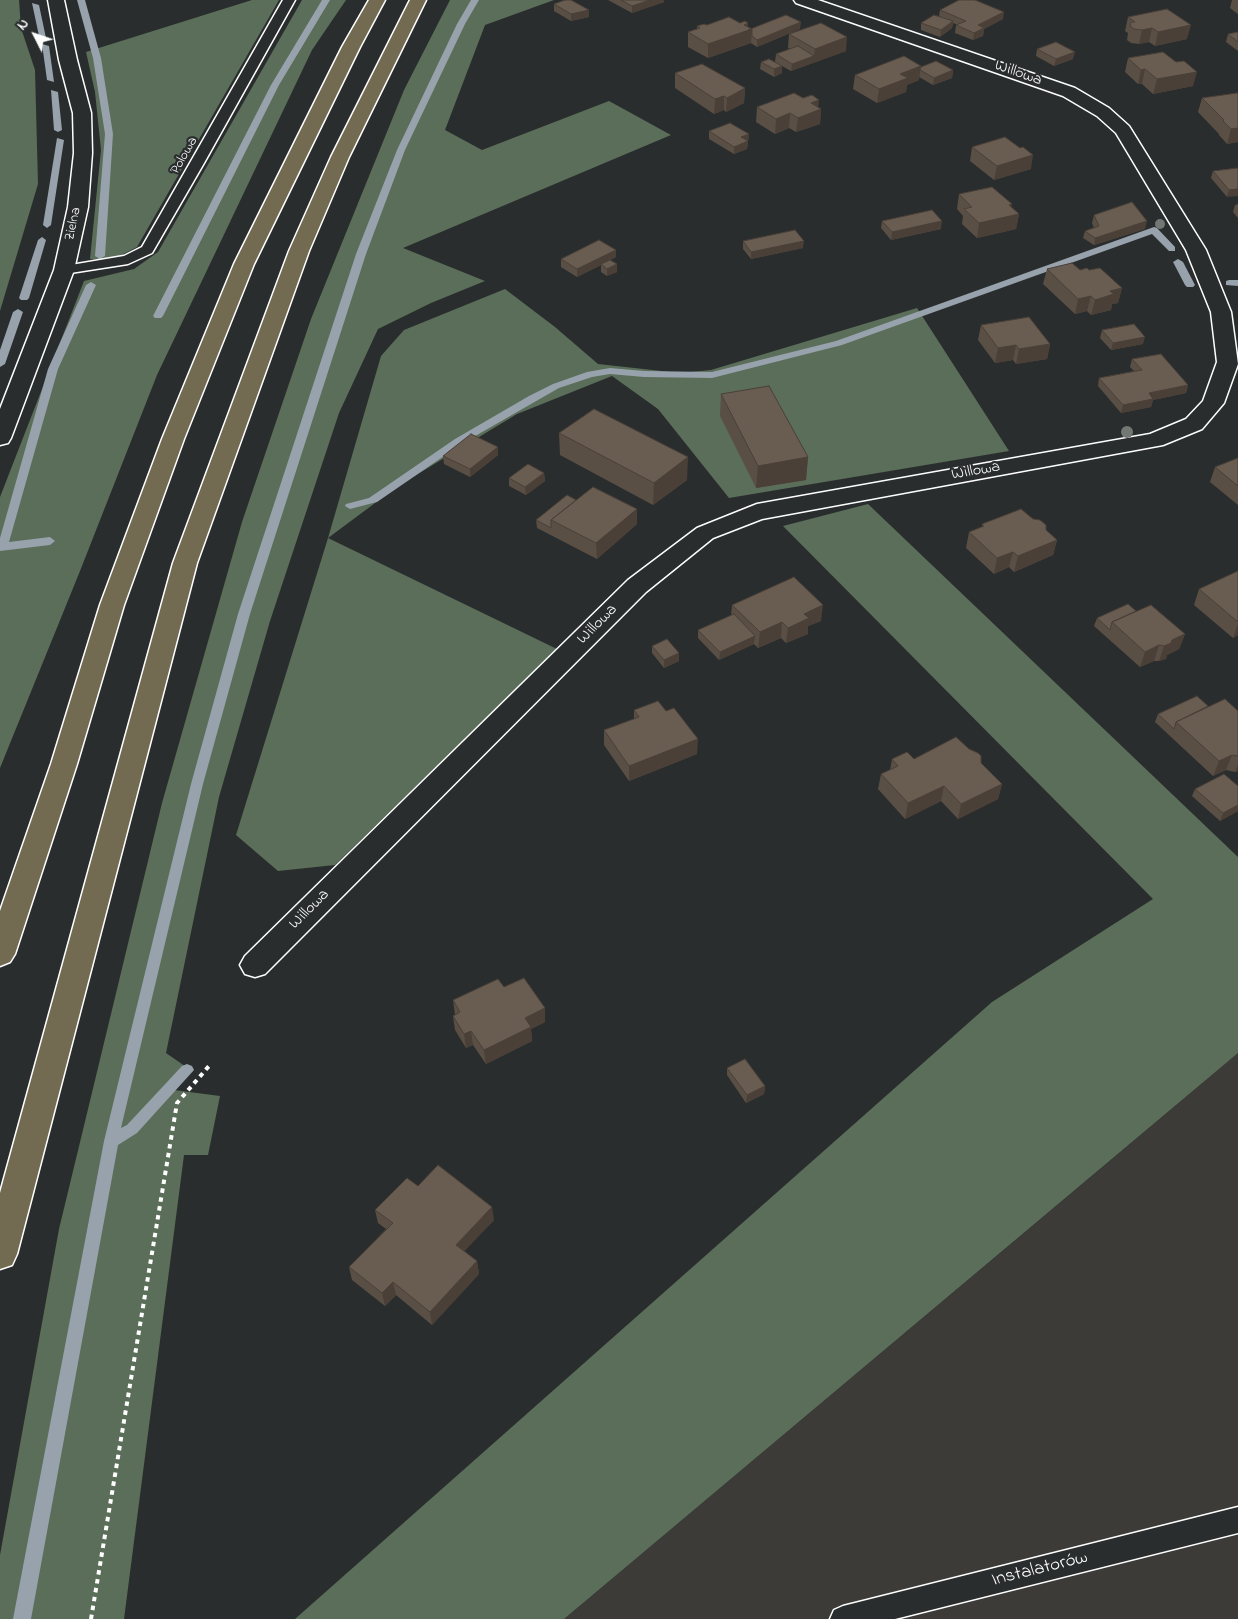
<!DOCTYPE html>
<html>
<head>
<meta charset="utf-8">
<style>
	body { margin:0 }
	#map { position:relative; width:1238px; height:1619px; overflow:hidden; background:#2a2d2e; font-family:"Indie Flower",sans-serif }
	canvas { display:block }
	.north { position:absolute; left:10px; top:10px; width:50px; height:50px; -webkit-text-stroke:4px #2a2d2e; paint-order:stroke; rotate:311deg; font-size:14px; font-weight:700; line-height:20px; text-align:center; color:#fff }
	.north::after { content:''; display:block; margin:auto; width:18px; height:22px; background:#fff; clip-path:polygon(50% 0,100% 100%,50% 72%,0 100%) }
</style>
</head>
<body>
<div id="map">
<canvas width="1238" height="1619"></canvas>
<div class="north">N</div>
</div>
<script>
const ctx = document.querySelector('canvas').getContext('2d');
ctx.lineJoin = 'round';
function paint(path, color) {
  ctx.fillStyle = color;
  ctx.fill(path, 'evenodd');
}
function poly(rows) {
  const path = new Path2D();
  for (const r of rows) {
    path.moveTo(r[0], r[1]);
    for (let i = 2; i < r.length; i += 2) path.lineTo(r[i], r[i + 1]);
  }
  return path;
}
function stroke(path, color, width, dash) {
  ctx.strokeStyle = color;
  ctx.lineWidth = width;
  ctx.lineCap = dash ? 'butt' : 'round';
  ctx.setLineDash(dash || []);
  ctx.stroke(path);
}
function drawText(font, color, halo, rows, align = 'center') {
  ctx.font = font + ' "Indie Flower",sans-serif';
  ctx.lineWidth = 4.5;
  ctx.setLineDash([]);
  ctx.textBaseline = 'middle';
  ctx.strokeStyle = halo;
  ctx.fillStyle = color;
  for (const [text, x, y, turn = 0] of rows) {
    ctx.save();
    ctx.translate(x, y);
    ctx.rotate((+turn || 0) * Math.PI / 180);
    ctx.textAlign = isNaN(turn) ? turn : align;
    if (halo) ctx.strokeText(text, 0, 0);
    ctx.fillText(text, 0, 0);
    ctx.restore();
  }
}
paint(poly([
	[1238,1053,1238,1619,564,1619,1098,1171]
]), '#3d3b38');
paint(poly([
	[0,0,19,0,21,28,35,70,38,184,0,311],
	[252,0,279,0,137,247,112,260,90,259,101,150,95,92,86,52],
	[302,0,346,0,312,50,157,375,80,571,0,768,0,497,84,281,134,269,158,252],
	[450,0,554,0,485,25,445,130,482,150,609,101,671,135,403,248,485,281,431,303,378,329,339,413,270,621,219,797,166,1053,192,1071,174,1090,220,1096,208,1155,184,1155,124,1619,0,1619,0,1555,59,1229,162,803,242,522,311,319,404,90],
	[505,289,555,327,598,364,680,373,711,370,917,308,1009,451,729,498,658,409,612,376,517,414,398,486,328,538,557,649,335,865,278,871,236,835,328,538,381,356,404,330],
	[868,504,1238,857,1238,1053,564,1619,295,1619,992,1002,1153,899,783,526]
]), '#5a6e59');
paint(poly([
	[77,0,85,0,101,58,113,134,105,256,100,259,95,256,105,134,93,58,77,0],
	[322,0,330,0,279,85,163,316,161,318,155,318,153,316,271,85,322,0],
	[471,0,479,0,465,24,405,150,366,254,250,614,203,784,121,1128,127,1125,182,1066,187,1064,192,1066,194,1070,137,1133,118,1145,31,1619,13,1619,104,1141,191,784,238,614,356,254,397,150,457,24,471,0],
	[32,3,39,5,46,38,39,36,32,3],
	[42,44,49,46,54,82,47,80,42,44],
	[51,90,58,92,62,130,58,132,54,130,51,90],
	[57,138,64,140,51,225,47,228,43,225,57,138],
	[1154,227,1157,228,1175,247,1175,251,1169,251,1152,234,842,345,712,378,644,377,610,374,592,377,559,388,463,443,377,502,350,509,345,506,346,504,369,498,455,439,529,396,553,384,587,372,610,368,644,371,712,372,836,341,1154,227],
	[42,237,46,240,29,298,27,300,21,300,19,298,38,240,42,237],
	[1178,259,1183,262,1195,285,1193,287,1187,287,1185,285,1173,262,1178,259],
	[1229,280,1238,280,1238,286,1226,285,1226,281,1229,280],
	[91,282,96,285,58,369,9,542,50,537,55,541,50,545,0,551,0,538,48,369,86,285,91,282],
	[18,309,23,312,5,364,0,367,0,350,13,312,18,309]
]), '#97a2ac');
const service = poly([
	[283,0,295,0,204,163,152,253,128,264,64,274,59,273,57,270,59,267,124,256,142,247,283,0],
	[1238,1507,1238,1533,895,1619,830,1619,834,1610,843,1606,1238,1507]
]);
const minor = poly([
	[794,0,818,0,1075,88,1109,108,1129,126,1206,250,1231,312,1238,364,1224,403,1202,429,1163,445,762,519,713,538,646,592,265,974,255,977,245,974,240,965,245,956,628,580,697,528,757,504,1150,434,1186,419,1203,401,1217,362,1211,312,1186,250,1116,133,1097,116,1063,96,796,3,794,0]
]);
const tertiary = poly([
	[48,0,64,0,77,60,91,113,92,153,88,207,74,270,11,438,8,443,0,445,0,409,54,270,68,207,74,153,73,113,59,60,48,0]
]);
const trunk = poly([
	[369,0,385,0,360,47,254,264,184,439,124,605,77,764,15,954,10,962,0,966,0,911,51,764,100,605,162,439,234,264,342,47,369,0],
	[410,0,426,0,349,157,309,251,197,563,17,1254,12,1265,0,1269,0,1193,173,563,289,251,331,157,410,0]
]);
stroke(service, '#fff', 3);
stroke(minor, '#fff', 3);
stroke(tertiary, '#fff', 3);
stroke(trunk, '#fff', 3);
stroke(poly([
	[91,1619,177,1103,209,1066]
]), '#fff', 4, [4.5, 4.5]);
paint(service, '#2a2d2e');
paint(minor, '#2a2d2e');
paint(tertiary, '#2a2d2e');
paint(trunk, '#726b52');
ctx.fillStyle = '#727873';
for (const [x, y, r] of [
	[1160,224,5],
	[1127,432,6]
]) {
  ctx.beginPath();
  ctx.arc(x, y, r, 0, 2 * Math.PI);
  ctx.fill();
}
paint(poly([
	[608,0,664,0,664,2,632,13],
	[1232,0,1238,0,1238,14,1230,8],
	[554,4,589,17,571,21,554,11],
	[940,10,1003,19,984,29,983,36,973,40,955,33,956,25,958,25,953,23,952,28,940,37,921,30,921,23,939,16],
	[1128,17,1187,39,1155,46,1149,42,1139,44,1131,43,1127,40,1128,33,1125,31],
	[740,23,748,23,748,27,752,29,800,29,757,47,751,43,708,58,688,47,688,32,697,29,697,26],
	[1238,32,1238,51,1226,42,1228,34],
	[789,34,846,51,791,71,782,66,782,73,774,77,760,69,761,62,775,62,776,54,790,49,788,48],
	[1037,49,1073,59,1054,66,1036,56],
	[1128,58,1193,86,1153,94,1142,84,1138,84,1125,72],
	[921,67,953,70,952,78,933,85,919,77,919,80,907,85,906,92,877,103,853,89,855,75],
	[675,73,745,88,744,103,726,112,724,110,714,114,675,88],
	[1238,94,1238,142,1227,144,1219,135,1219,134,1198,112,1202,98],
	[757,107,818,108,821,109,820,124,796,132,789,128,775,134,756,122],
	[709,131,749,134,747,149,734,154,709,139],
	[972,147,1031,169,994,180,970,161],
	[1238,168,1227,197,1211,178,1213,171],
	[959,194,1011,207,1019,214,1016,229,977,238,962,224,963,216,957,209],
	[1238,204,1238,218,1233,212,1235,205],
	[1094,215,1145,229,1094,245,1083,238,1085,231,1094,228,1092,223],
	[882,221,941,229,891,240,881,228],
	[743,241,803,248,751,259,743,249],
	[616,250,616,257,610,260,617,264,617,272,607,276,601,272,601,265,577,277,561,267,561,259],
	[1047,269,1089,270,1122,288,1118,303,1112,304,1111,310,1091,315,1087,311,1075,314,1043,284],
	[981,325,1050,344,1047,359,1016,364,1013,360,995,363,978,340],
	[1102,330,1143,344,1111,350,1100,338],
	[1132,359,1188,385,1186,393,1153,400,1151,407,1121,413,1098,386,1099,378,1134,371,1130,367],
	[721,394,808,457,806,480,756,488,720,416],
	[559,433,687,480,653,505,560,455],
	[498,455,470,477,444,464,443,456],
	[1238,458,1238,505,1210,482,1215,467],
	[544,473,545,481,526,495,509,486,509,478],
	[576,500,637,524,597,559,537,528,536,520],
	[982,524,1046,530,1057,540,1053,555,1014,572,1009,567,994,574,966,548,969,532,982,527],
	[1238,571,1238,635,1233,638,1194,605,1199,589],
	[732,605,821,621,808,626,808,634,786,643,781,638,758,648,754,644,719,660,698,638,698,630,731,616],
	[1136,611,1185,634,1179,649,1167,655,1166,659,1159,661,1154,661,1140,667,1094,626,1097,618],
	[652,646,679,653,679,661,664,668,652,653],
	[1208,706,1238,711,1238,771,1235,772,1226,770,1213,776,1155,722,1158,714],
	[634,710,697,754,629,781,604,745,604,730,634,719],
	[892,759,914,759,981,763,1002,784,998,799,958,819,941,801,905,819,878,789,881,774,890,770],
	[1238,786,1238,811,1220,821,1192,796,1195,789],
	[504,987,545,1022,531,1029,532,1041,486,1064,473,1045,466,1048,455,1030,453,1016,455,1015,453,1000],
	[727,1068,765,1086,764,1094,746,1103,727,1075],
	[418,1186,494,1220,464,1251,477,1261,479,1274,432,1325,396,1295,385,1306,352,1280,349,1267,386,1229,378,1223,375,1210]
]), '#5a4f45');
paint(poly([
	[650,0,664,0,664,2,632,13,632,6],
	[589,10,589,17,571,21,571,14],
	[1004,12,1003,19,984,29,983,36,973,40,974,33,978,25],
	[953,21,952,28,940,37,941,30],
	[801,22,800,29,757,47,757,40],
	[748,23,748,30,752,29,751,43,708,58,708,44],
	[1191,25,1187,39,1155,46,1158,32],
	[1152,28,1149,42,1139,44,1142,30],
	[847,37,846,51,813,63,815,49],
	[1075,52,1073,59,1054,66,1056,59],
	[814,56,813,63,791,71,792,64],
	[782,66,782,73,774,77,774,69],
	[921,66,919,80,907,85,906,92,877,103,879,89,900,74],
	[1145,69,1142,84,1138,84,1141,70],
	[953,70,952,78,933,85,934,78],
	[1197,72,1193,86,1153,94,1157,79],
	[745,88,744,103,726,112,727,98],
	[724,96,724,110,714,114,715,99],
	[819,100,818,110,821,109,820,124,796,132,798,118,811,103],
	[790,113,789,128,775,134,776,119],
	[1238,128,1238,142,1227,144,1231,129],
	[749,134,747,149,734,154,734,147,741,137],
	[1033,155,1031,169,994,180,997,166],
	[1238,189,1238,196,1227,197,1229,190],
	[1012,204,1009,216,1019,214,1016,229,977,238,979,223],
	[942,221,941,229,891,240,892,232],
	[1147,221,1145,229,1094,245,1095,238],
	[804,241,803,248,751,259,751,252],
	[616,250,616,257,577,277,577,269],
	[617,264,617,272,607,276,607,269],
	[1122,288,1118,303,1112,304,1111,310,1091,315,1095,300,1110,291],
	[1091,296,1087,311,1075,314,1078,299],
	[1145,337,1143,344,1111,350,1113,343],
	[1050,344,1047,359,1016,364,1019,349],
	[1016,345,1013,360,995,363,998,348],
	[1188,385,1186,393,1153,400,1151,407,1121,413,1123,405,1149,393],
	[498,447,498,455,470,477,470,469],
	[688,457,687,480,653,505,654,483],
	[808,457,806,480,756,488,758,466],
	[544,473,545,481,526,495,525,487],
	[637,509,637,524,597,559,596,543],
	[1057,540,1053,555,1014,572,1018,556],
	[1013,552,1009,567,994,574,997,558],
	[823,605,821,621,808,626,808,634,786,643,788,628,804,614],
	[782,622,781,638,758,648,760,632],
	[1238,624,1238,635,1233,638],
	[1185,634,1179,649,1167,655,1166,659,1159,661,1164,646,1172,640],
	[755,636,754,644,719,660,720,652],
	[1159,645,1154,661,1140,667,1145,652],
	[679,653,679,661,664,668,664,660],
	[698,739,697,754,629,781,629,766],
	[1232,755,1226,770,1213,776,1219,761],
	[1238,764,1238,771,1235,772],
	[1002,784,998,799,958,819,961,804],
	[944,786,941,801,905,819,908,803],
	[1238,805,1238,811,1220,821,1223,813],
	[545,1008,545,1022,531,1029,532,1041,486,1064,484,1050,525,1018],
	[471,1031,473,1045,466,1048,464,1034],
	[765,1086,764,1094,746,1103,747,1095],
	[492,1207,494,1220,458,1258,456,1245],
	[477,1261,479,1274,432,1325,430,1312],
	[393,1282,396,1295,385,1306,382,1293]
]), '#4a4038');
const building = poly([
	[565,0,571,0,589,10,571,14,554,4,565,0],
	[621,0,650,0,632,6,621,0],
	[959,0,975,0,1004,12,978,25,984,28,974,33,956,25,966,21,940,10,959,0],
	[1167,9,1191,25,1158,32,1152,28,1142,30,1134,29,1130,26,1131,22,1135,22,1128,17,1167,9],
	[786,15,801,22,757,40,752,36,752,29,748,30,786,15],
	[934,15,953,21,941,30,921,23,934,15],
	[729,17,740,23,745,21,748,23,744,25,752,29,708,44,688,32,700,28,697,26,704,24,707,25,729,17],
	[821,23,847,37,815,49,789,34,821,23],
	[1238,32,1238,42,1228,34,1238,32],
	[1056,42,1075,52,1056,59,1037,49,1056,42],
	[798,46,814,56,792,64,776,54,798,46],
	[1163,52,1176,62,1184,61,1197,72,1157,79,1145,69,1141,70,1128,58,1163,52],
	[904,56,921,66,900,74,908,78,879,89,855,75,904,56],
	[769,59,782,66,774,69,761,62,769,59],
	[936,61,953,70,934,78,920,70,921,67,936,61],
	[702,64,745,88,727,98,724,96,715,99,675,73,702,64],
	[794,93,803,98,812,95,819,100,811,103,821,109,798,118,790,113,776,119,757,107,794,93],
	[1237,93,1238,94,1238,128,1231,129,1223,121,1224,120,1202,98,1237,93],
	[730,123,749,134,741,137,748,141,734,147,709,131,730,123],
	[1005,137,1020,148,1023,147,1033,155,997,166,972,147,1005,137],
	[1238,168,1238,189,1229,190,1213,171,1238,168],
	[992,187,1012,204,1009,205,1019,214,979,223,964,209,972,207,959,194,992,187],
	[1132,202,1147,221,1095,238,1085,231,1099,226,1094,215,1132,202],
	[932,210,942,221,892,232,882,221,932,210],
	[795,230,804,241,751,252,743,241,795,230],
	[599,240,616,250,577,269,561,259,599,240],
	[610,260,617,264,607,269,601,264,610,260],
	[1072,263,1080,270,1087,268,1089,270,1100,268,1122,288,1110,291,1114,294,1095,300,1091,296,1078,299,1047,269,1072,263],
	[1029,317,1050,344,1019,349,1016,345,998,348,981,325,1029,317],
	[1134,324,1145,337,1113,343,1102,330,1134,324],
	[1161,354,1188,385,1149,393,1153,399,1123,405,1099,378,1142,370,1132,359,1161,354],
	[769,386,808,457,758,466,721,394,769,386],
	[594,409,688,457,654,483,559,433,594,409],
	[471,434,498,447,470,469,443,456,471,434],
	[1238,458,1238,486,1215,467,1238,458],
	[528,464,544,473,525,487,509,478,528,464],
	[593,487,637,509,596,543,551,520,593,487],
	[567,495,576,500,551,520,551,528,536,520,567,495],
	[1021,509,1033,519,1040,520,1046,525,1046,530,1057,540,1018,556,1013,552,997,558,969,532,984,526,982,524,1021,509],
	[1238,571,1238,622,1199,589,1238,571],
	[794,577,823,605,804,614,809,618,788,628,782,622,760,632,732,605,794,577],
	[1128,604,1136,611,1112,622,1110,630,1097,618,1128,604],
	[1151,605,1185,634,1172,640,1171,643,1164,646,1159,645,1145,652,1112,622,1151,605],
	[734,614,755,636,720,652,698,630,734,614],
	[667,639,679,653,664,660,652,646,667,639],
	[1197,696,1208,706,1176,722,1174,729,1158,714,1197,696],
	[1225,699,1238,711,1238,756,1232,755,1219,761,1176,722,1225,699],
	[658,701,666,711,674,708,698,739,629,766,604,730,639,717,634,710,658,701],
	[956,737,969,749,978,753,981,756,981,763,1002,784,961,804,944,786,908,803,881,774,898,766,892,759,907,752,914,759,956,737],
	[1224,774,1238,786,1238,805,1223,813,1195,789,1224,774],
	[524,978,545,1008,525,1018,531,1027,484,1050,471,1031,464,1034,453,1016,460,1012,453,1000,498,979,504,987,524,978],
	[745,1059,765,1086,747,1095,727,1068,745,1059],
	[438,1165,492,1207,456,1245,477,1261,430,1312,393,1282,382,1293,349,1267,393,1223,375,1210,407,1178,418,1186,438,1165]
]);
paint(building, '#695c50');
stroke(building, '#4a4038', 1);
drawText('14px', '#fff', '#2a2d2e', [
	["Polowa",185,156,-60],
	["Zielna",74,224,-78]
]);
drawText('16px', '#fff', '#2a2d2e', [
	["Willowa",1018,74,19],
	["Willowa",976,472,-10],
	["Willowa",598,625,-45],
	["Willowa",310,910,-45]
]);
drawText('19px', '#fff', '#2a2d2e', [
	["Instalatorów",1040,1570,-14]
]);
</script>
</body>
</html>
